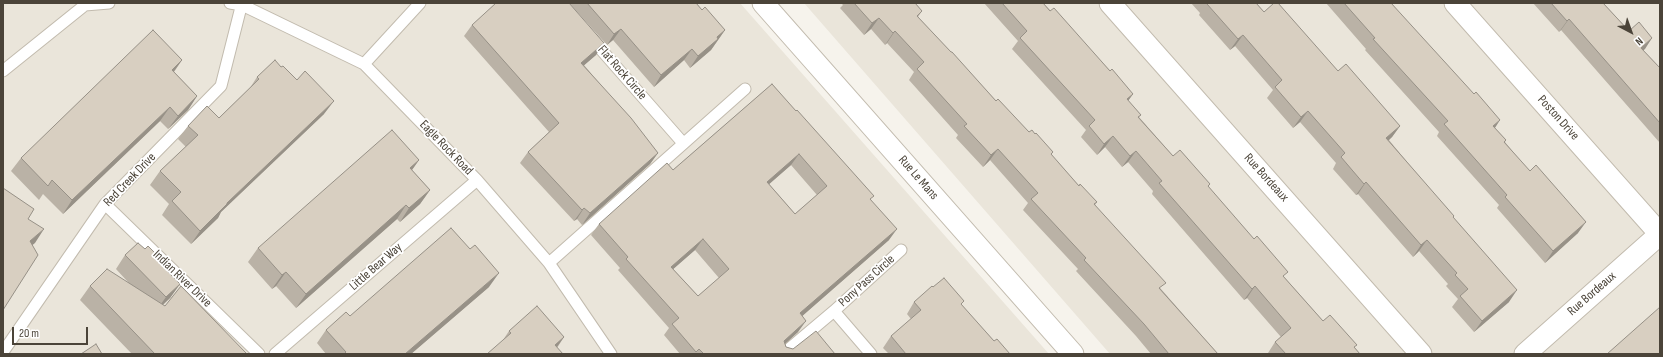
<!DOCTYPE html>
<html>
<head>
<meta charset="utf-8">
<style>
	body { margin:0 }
	#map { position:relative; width:1663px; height:357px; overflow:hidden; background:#f6f3ec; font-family:"Sofia Sans Condensed",sans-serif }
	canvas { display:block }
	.frame { position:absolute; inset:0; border:4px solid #4b4439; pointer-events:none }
	.north { position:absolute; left:1611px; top:12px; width:40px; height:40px; -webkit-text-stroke:3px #fff; paint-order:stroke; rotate:139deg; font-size:11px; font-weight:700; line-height:16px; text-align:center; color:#4b4439 }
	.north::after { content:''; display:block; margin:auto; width:14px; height:18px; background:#4b4439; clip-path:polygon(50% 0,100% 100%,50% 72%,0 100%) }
	.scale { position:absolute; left:12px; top:327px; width:76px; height:18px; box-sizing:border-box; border:2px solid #4b4439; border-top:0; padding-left:5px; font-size:12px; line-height:14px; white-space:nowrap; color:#4b4439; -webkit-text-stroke:3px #fff; paint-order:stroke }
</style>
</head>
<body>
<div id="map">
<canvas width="1663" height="357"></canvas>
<div class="frame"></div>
<div class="north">N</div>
<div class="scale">20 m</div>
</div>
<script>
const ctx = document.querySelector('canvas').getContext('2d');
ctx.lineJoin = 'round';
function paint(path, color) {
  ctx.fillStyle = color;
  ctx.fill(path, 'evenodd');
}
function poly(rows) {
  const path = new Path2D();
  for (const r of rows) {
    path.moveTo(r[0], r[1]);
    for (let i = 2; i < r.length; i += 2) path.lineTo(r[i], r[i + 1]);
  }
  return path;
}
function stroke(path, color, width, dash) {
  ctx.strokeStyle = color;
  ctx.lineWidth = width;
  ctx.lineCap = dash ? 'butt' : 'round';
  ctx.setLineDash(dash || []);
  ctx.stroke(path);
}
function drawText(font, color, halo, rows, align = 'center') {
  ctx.font = font + ' "Sofia Sans Condensed",sans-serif';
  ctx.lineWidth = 3.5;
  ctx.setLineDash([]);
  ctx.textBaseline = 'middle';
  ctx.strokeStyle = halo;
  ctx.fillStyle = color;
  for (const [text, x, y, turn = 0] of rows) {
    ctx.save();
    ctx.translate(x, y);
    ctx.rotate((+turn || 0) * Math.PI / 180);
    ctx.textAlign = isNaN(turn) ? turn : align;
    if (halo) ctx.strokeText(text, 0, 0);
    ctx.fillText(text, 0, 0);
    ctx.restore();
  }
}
paint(poly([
	[3,3,740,3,1049,354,3,354],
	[804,3,1660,3,1660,354,1110,354]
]), '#eae5da');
const service = poly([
	[230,3,242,5,364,64,477,180,549,263,611,354],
	[590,37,683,143],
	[364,64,420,3],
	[3,71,85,5,109,3],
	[105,204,259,354],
	[549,263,745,89],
	[834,311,871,354],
	[3,352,105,204,221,86,242,3],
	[275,354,477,180],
	[783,354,834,311,901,250]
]);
const minor = poly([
	[763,3,1073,354],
	[1110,3,1421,354],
	[1455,3,1660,234],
	[1525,354,1660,234]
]);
stroke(service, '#c2bbae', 13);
stroke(minor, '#c2bbae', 23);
stroke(service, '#fff', 11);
stroke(minor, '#fff', 21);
paint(poly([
	[569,3,696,3,702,10,725,30,711,50,690,68,684,60,654,87,613,40,607,45],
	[841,3,915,3,922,11,918,17,996,101,1029,132,1053,152,1051,155,1079,186,1097,202,1095,205,1161,289,1218,354,1151,354,1136,336,1076,271,1078,269,1023,210,1028,203,990,160,983,167,956,138,958,135,909,80,914,72,887,43,885,45,871,29,864,35,840,8,843,5],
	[984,3,1043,3,1133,94,1128,101,1141,115,1139,117,1173,156,1210,184,1208,187,1284,277,1323,321,1355,348,1360,354,1268,354,1268,353,1275,342,1281,337,1247,298,1244,300,1152,194,1153,191,1128,162,1122,167,1105,147,1097,155,1081,137,1086,130,1012,49,1018,41],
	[1191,3,1256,3,1264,12,1338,71,1400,126,1392,137,1389,140,1453,218,1509,302,1474,332,1452,307,1458,299,1446,286,1448,284,1419,251,1413,257,1358,194,1356,195,1333,169,1336,163,1300,122,1293,128,1267,98,1273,90,1235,46,1230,50,1199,15,1200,13],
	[1326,3,1391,3,1495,128,1506,140,1505,142,1578,233,1545,263,1497,208,1499,205,1437,136,1439,132,1365,50,1366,49],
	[1533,3,1603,3,1629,31,1652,38,1643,50,1660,68,1660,143,1561,30,1559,32],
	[472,25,604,43,596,55,584,65,658,153,650,164,582,225,577,219,574,221,520,163,528,152,549,132,464,36],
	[182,60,174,72,197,96,188,110,168,129,160,121,63,214,43,194,39,200,11,171,21,158],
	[257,77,324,114,221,212,218,218,191,244,162,215,169,204,150,185,160,171,186,147,178,139,188,126,219,118,250,88],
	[772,84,871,200,889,240,802,316,798,332,785,344,786,347,793,349,835,354,680,354,664,335,669,328,618,270,620,268,591,235,599,224,673,170],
	[791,165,817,195,795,214,769,184],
	[695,250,719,278,698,296,673,269],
	[419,160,412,170,430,190,420,204,400,222,397,219,296,308,276,286,272,289,248,262,258,248],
	[125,255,165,269,180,284,170,298,163,305,247,354,132,354,80,300,90,286,128,282,116,269],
	[489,287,411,354,326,354,317,343,326,330,350,316],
	[933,287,961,305,994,341,1010,354,889,354,883,348,891,336,911,319,907,314,914,302],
	[509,331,564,337,557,348,503,340]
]), '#bab2a6');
paint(poly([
	[879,18,871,29,864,35,872,23],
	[1569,19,1561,30,1559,32,1567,21],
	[621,29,613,40,607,45,614,34],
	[725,30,711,50,690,68,698,56,717,37],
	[895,31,887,43,885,45,893,33],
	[1243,35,1235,46,1230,50,1238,39],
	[1652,38,1645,49,1633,59,1641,48],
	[604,43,596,55,574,74,581,63],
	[692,49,684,60,654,87,661,75],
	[182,60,172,74,172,70],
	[1133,94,1125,105,1127,99],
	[197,96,188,110,168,129,178,116],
	[334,101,324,114,221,212,218,218,191,244,200,231,227,203],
	[170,107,160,121,63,214,72,200],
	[1308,111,1300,122,1293,128,1301,117],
	[1500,120,1493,131,1493,126],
	[1400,126,1392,137,1378,150,1386,138],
	[1113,136,1105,147,1097,155,1104,144],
	[998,149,990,160,983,167,991,155],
	[1136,151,1128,162,1122,167,1130,156],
	[658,153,650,164,582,225,590,213],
	[799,154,791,165,759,193,767,182],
	[419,160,409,174,410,168],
	[1366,182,1358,194,1356,195,1364,184],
	[430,190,420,204,400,222,409,208],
	[406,205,397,219,296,308,306,294],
	[584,208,577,219,574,221,582,210],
	[1586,222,1578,233,1545,263,1553,251],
	[44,229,35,243,20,255,30,241],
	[897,229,889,240,792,325,800,313],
	[703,239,695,250,663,278,671,267],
	[1427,240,1419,251,1413,257,1421,245],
	[286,272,276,286,272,289,282,275],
	[499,273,489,287,411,354,405,354],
	[180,284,170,298,156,311,166,297],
	[1255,286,1247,298,1244,300,1252,289],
	[1517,290,1509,302,1474,332,1482,321],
	[806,321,798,332,776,352,784,341],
	[564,337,554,351,555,345]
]), '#979187');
const building = poly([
	[496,3,569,3,604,43,581,63,631,118,658,153,590,213,584,208,582,210,528,152,559,123,472,25,496,3],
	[587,3,696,3,702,10,705,7,725,30,717,37,718,39,698,56,692,49,661,75,621,29,614,34,587,3],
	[854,3,915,3,922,11,917,16,951,52,952,52,996,101,998,99,1029,132,1032,130,1035,134,1036,133,1053,152,1051,154,1079,186,1080,184,1097,202,1094,204,1166,283,1159,288,1218,354,1169,354,1144,324,1084,260,1086,258,1031,199,1038,193,998,149,991,155,964,126,967,124,917,69,924,62,895,31,893,33,879,18,872,23,854,3],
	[1002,3,1043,3,1050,11,1054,8,1110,71,1112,69,1133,94,1127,99,1141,115,1138,117,1173,156,1180,150,1210,184,1208,186,1254,239,1257,236,1288,272,1283,276,1323,321,1330,315,1357,345,1354,347,1360,354,1286,354,1275,342,1291,328,1255,286,1252,289,1159,183,1162,181,1136,151,1130,156,1113,136,1104,144,1089,126,1095,120,1020,38,1027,31,1002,3],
	[1208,3,1256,3,1264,12,1274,3,1278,3,1338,71,1346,64,1400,126,1386,138,1454,216,1453,217,1517,290,1482,321,1460,296,1468,289,1455,275,1457,273,1427,240,1421,245,1366,182,1364,184,1341,157,1345,153,1308,111,1301,117,1275,87,1282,80,1243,35,1238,39,1207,4,1208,3],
	[1344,3,1391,3,1474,94,1476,92,1500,120,1493,126,1506,140,1504,142,1530,171,1536,165,1586,222,1553,251,1505,197,1507,195,1444,124,1448,121,1373,39,1375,38,1344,3],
	[1551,3,1603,3,1629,31,1639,22,1652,38,1641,48,1660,68,1660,123,1569,19,1567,21,1551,3],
	[153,30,182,60,172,70,197,96,178,116,170,107,72,200,52,180,48,186,21,158,153,30],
	[275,60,281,67,283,66,297,80,305,71,334,101,227,203,227,204,200,231,172,201,181,192,160,171,198,135,188,126,207,106,219,118,259,79,257,77,275,60],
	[772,84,796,111,797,110,874,196,870,199,897,229,800,313,806,321,784,341,786,347,793,349,816,331,835,354,704,354,699,349,696,352,672,324,679,318,626,259,628,257,599,224,667,163,673,170,772,84],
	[799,154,827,186,795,214,767,182,799,154],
	[703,239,729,269,698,296,671,267,703,239],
	[392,130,419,160,410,168,430,190,409,208,406,205,306,294,286,272,282,275,258,248,392,130],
	[3,188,34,209,28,219,44,229,30,241,38,255,3,310,3,188],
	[451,228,470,249,475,245,499,273,405,354,344,354,346,352,326,330,346,312,350,316,451,228],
	[138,243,145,249,148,246,167,265,164,268,180,284,166,297,125,255,138,243],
	[107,269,165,306,181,286,247,354,155,354,90,286,107,269],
	[944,278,964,301,961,304,994,341,997,339,1010,354,906,354,891,336,921,310,914,302,932,286,933,287,944,278],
	[537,306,564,337,555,345,563,354,487,354,511,333,509,331,537,306],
	[1660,307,1660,354,1607,354,1660,307],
	[96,344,102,354,81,354,96,344]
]);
paint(building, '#d8cfc1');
stroke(building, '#979187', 1);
drawText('13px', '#4b4439', '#fff', [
	["Flat Rock Circle",622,73,49],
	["Poston Drive",1558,118,48],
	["Eagle Rock Road",446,148,46],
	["Rue Le Mans",918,178,49],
	["Rue Bordeaux",1266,178,48],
	["Red Creek Drive",130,180,-46],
	["Little Bear Way",376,267,-41],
	["Indian River Drive",182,279,44],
	["Pony Pass Circle",867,281,-42],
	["Rue Bordeaux",1592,294,-41]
]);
</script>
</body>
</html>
